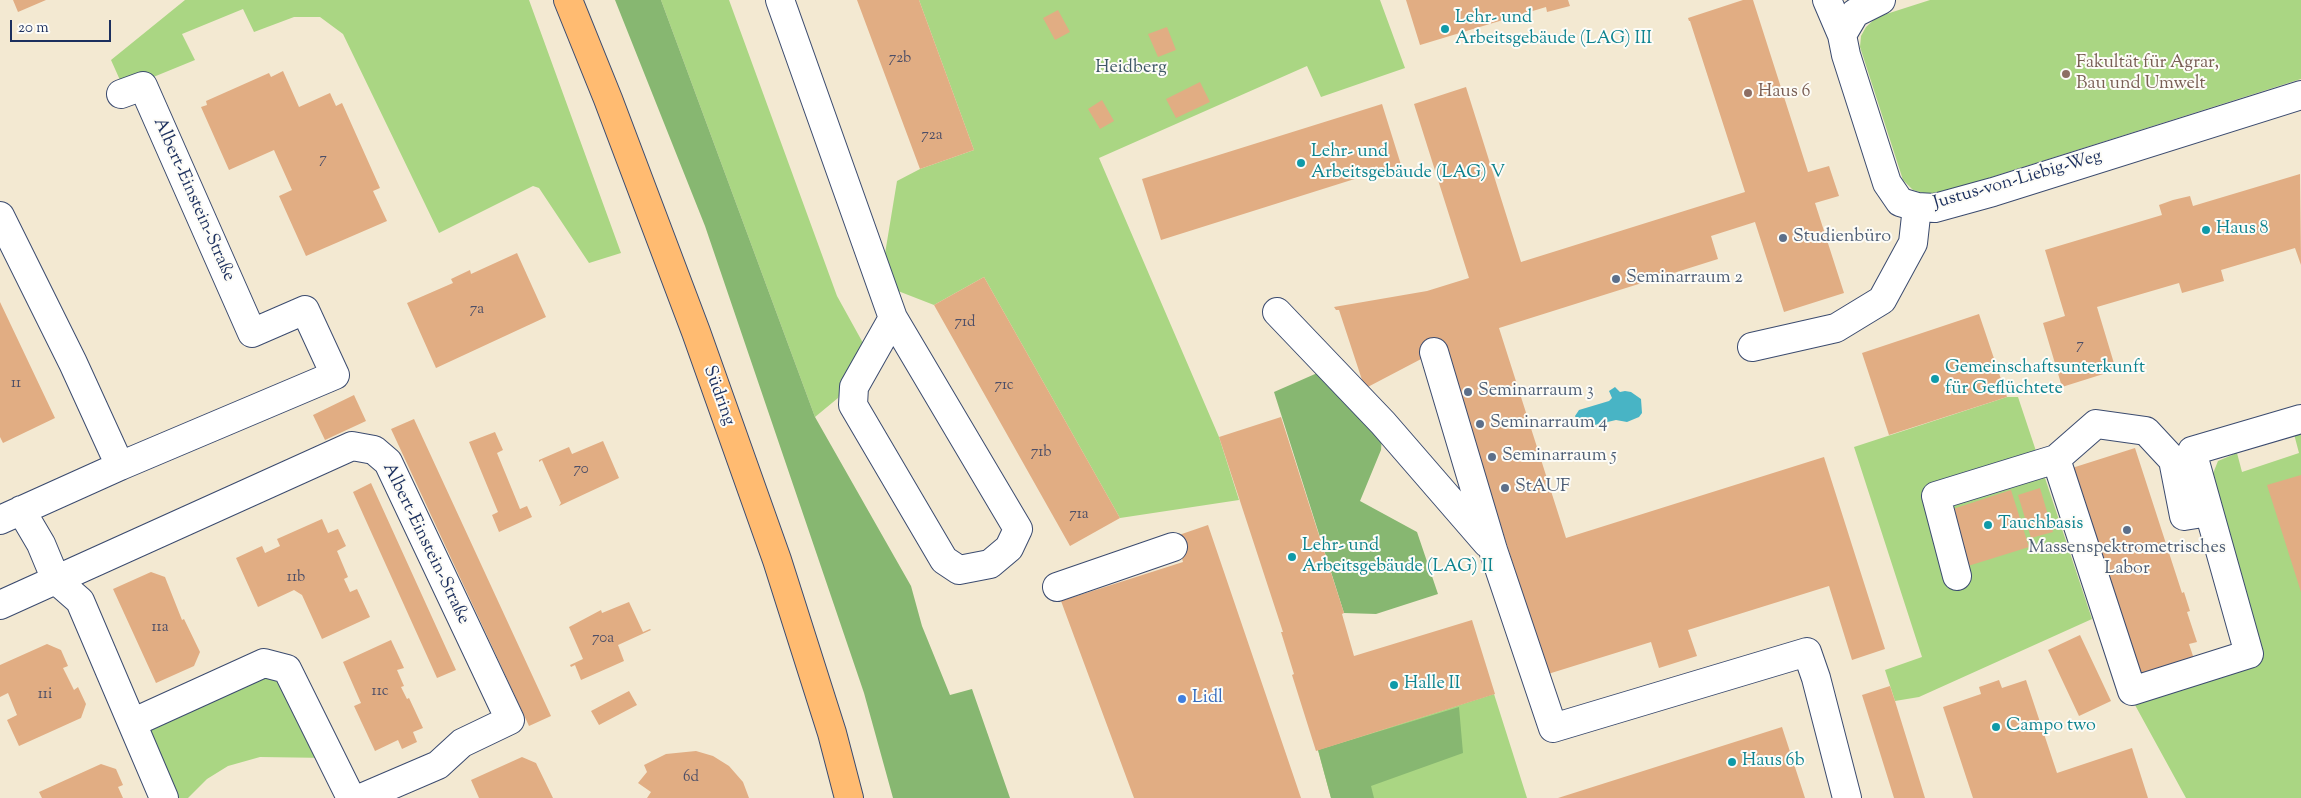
<!DOCTYPE html>
<html>
<head>
<meta charset="utf-8">
<style>
	body { margin:0 }
	#map { position:relative; width:2301px; height:798px; overflow:hidden; background:#f3e9d2; font-family:"Sorts Mill Goudy",serif }
	canvas { display:block }
	.scale { position:absolute; left:10px; top:20px; width:101px; height:22px; box-sizing:border-box; border:2px solid #1b2f5e; border-top:0; padding-left:6px; font-size:15px; line-height:18px; white-space:nowrap; color:#1b2f5e; -webkit-text-stroke:4px #fdfcf7; paint-order:stroke }
</style>
</head>
<body>
<div id="map">
<canvas width="2301" height="798"></canvas>
<div class="scale">20 m</div>
</div>
<script>
const ctx = document.querySelector('canvas').getContext('2d');
ctx.lineJoin = 'round';
function paint(path, color) {
  ctx.fillStyle = color;
  ctx.fill(path, 'evenodd');
}
function poly(rows) {
  const path = new Path2D();
  for (const r of rows) {
    path.moveTo(r[0], r[1]);
    for (let i = 2; i < r.length; i += 2) path.lineTo(r[i], r[i + 1]);
  }
  return path;
}
function stroke(path, color, width, dash) {
  ctx.strokeStyle = color;
  ctx.lineWidth = width;
  ctx.lineCap = dash ? 'butt' : 'round';
  ctx.setLineDash(dash || []);
  ctx.stroke(path);
}
function drawText(font, color, halo, rows, align = 'center') {
  ctx.font = font + ' "Sorts Mill Goudy",serif';
  ctx.lineWidth = 4;
  ctx.setLineDash([]);
  ctx.textBaseline = 'middle';
  ctx.strokeStyle = halo;
  ctx.fillStyle = color;
  for (const [text, x, y, turn = 0] of rows) {
    ctx.save();
    ctx.translate(x, y);
    ctx.rotate((+turn || 0) * Math.PI / 180);
    ctx.textAlign = isNaN(turn) ? turn : align;
    if (halo) ctx.strokeText(text, 0, 0);
    ctx.fillText(text, 0, 0);
    ctx.restore();
  }
}
paint(poly([
	[185,0,529,0,621,253,589,263,539,188,533,186,439,233,343,34,320,17,294,17,254,32,243,9,182,34,195,60,124,89,111,60],
	[661,0,729,0,837,296,863,343,838,398,815,417],
	[919,0,1380,0,1405,68,1321,97,1307,66,1099,158,1219,437,1239,500,1120,518,984,277,934,305,880,284,897,181,920,169,974,150],
	[1930,0,2301,0,2301,79,1935,195,1923,193,1913,190,1903,180,1860,47,1861,36,1866,27,1877,17],
	[2007,397,2018,397,2092,619,1919,697,1895,701,1885,670,1922,657,1854,447],
	[2301,432,2301,798,2186,798,2135,705,2260,661,2210,481,2218,461,2237,453,2242,472,2299,453,2294,434],
	[287,669,330,758,260,757,228,766,207,779,188,798,164,798,132,723],
	[1494,694,1527,798,1331,798,1318,750]
]), '#aad683');
paint(poly([
	[615,0,661,0,815,417,911,586,922,626,950,695,972,689,1010,798,893,798,864,693,705,226],
	[1331,367,1383,423,1381,450,1360,501,1417,532,1438,594,1376,614,1344,613,1274,392],
	[1459,707,1463,753,1371,786,1374,798,1331,798,1318,750]
]), '#87b771');
paint(poly([
	[1615,387,1620,392,1625,391,1631,392,1641,399,1642,413,1639,417,1627,422,1616,420,1586,427,1579,425,1575,416,1579,410,1609,401,1612,398,1609,391]
]), '#48b4c5');
paint(poly([
	[13,0,46,0,18,12],
	[857,0,919,0,974,150,920,169],
	[1406,0,1568,0,1570,6,1547,12,1546,7,1420,45],
	[1743,0,1753,0,1808,172,1829,166,1839,196,1815,203,1844,293,1784,312,1755,222,1711,236,1718,259,1499,328,1566,538,1824,457,1885,649,1852,660,1829,586,1688,630,1697,656,1659,668,1651,642,1548,674,1444,347,1362,390,1364,386,1339,310,1336,310,1334,307,1427,291,1469,278,1414,104,1466,87,1521,262,1745,192,1690,21,1689,21,1688,18],
	[1058,10,1070,32,1055,40,1043,18],
	[1167,27,1176,50,1158,57,1148,34],
	[283,71,299,107,330,93,336,106,342,103,380,188,373,191,387,221,306,256,279,196,292,190,274,150,229,170,201,107,207,105,206,101,269,73,271,77],
	[1200,82,1210,102,1176,118,1166,99],
	[1102,100,1114,121,1100,129,1088,109],
	[1382,104,1402,168,1399,165,1161,240,1142,179],
	[2300,174,2301,265,2295,248,2221,270,2224,281,2182,293,2179,283,2097,307,2116,370,2062,387,2043,323,2065,316,2045,250,2162,215,2159,205,2173,200,2190,196,2193,206],
	[517,253,546,317,436,368,407,303,453,283,451,279,470,270,471,274],
	[984,277,1120,518,1070,546,934,305],
	[0,302,55,418,3,443,0,437],
	[1979,314,2007,397,1889,435,1862,353],
	[354,395,366,421,325,440,313,415],
	[1281,417,1344,613,1342,614,1354,656,1472,620,1495,694,1316,751,1292,675,1294,674,1281,632,1283,632,1219,437],
	[414,419,551,716,529,726,391,429],
	[495,432,503,450,497,453,520,509,527,506,532,517,499,532,492,515,498,512,469,442],
	[603,441,619,478,559,506,561,503,542,460,539,462,539,460,569,447,572,454],
	[2135,448,2182,593,2184,592,2190,611,2187,612,2197,642,2189,644,2194,659,2139,676,2072,468],
	[2301,475,2301,592,2267,485],
	[371,483,456,670,437,678,353,492],
	[2040,488,2053,532,2031,538,2018,495],
	[2011,490,2029,547,1968,566,1950,510],
	[322,519,328,533,338,529,346,546,337,551,348,577,344,579,350,592,357,589,370,617,322,639,302,595,294,590,258,607,236,558,262,546,265,553,280,546,277,539],
	[1208,525,1301,798,1134,798,1061,601,1183,562,1176,536],
	[151,572,165,577,182,620,184,619,200,652,194,666,156,683,113,589],
	[629,602,643,632,650,629,651,630,618,645,624,661,581,680,575,665,571,667,570,665,583,659,569,627,601,610,602,613],
	[2080,635,2111,701,2079,716,2048,650],
	[391,640,404,668,397,670,404,686,401,687,407,699,409,698,423,728,413,732,417,742,402,749,398,740,375,751,354,706,361,703,343,662],
	[47,644,61,650,68,666,63,668,74,690,78,687,86,704,81,718,19,746,7,720,17,715,8,693,0,697,0,665],
	[1999,680,2002,688,2026,680,2057,773,2132,748,2148,798,1973,798,1943,707,1981,694,1979,687],
	[1890,686,1895,701,1925,798,1894,798,1862,695],
	[629,691,637,705,599,725,591,711],
	[1782,727,1805,798,1558,798],
	[696,751,713,756,729,766,743,782,749,798,647,798,651,792,638,783,647,772,644,765,666,754],
	[522,757,536,763,553,798,479,798,471,780],
	[101,764,116,769,123,785,118,787,123,798,42,798,39,792]
]), '#e1ad83');
const minor = poly([
	[780,0,893,318,1018,529,1009,548,990,564,959,570,944,560,853,405,854,387,893,318],
	[1827,0,1842,35,1846,55,1887,183,1900,202,1917,207,1935,208,1993,192,2301,95],
	[1842,35,1855,13,1881,0],
	[0,216,73,363,120,466],
	[1277,312,1383,423,1487,543],
	[1752,347,1836,328,1882,300,1913,243,1917,207],
	[1434,352,1493,550,1553,728,1807,652,1816,678,1847,798],
	[2056,459,2132,691,2249,654,2192,451,2301,419],
	[21,510,41,544,56,580,80,601,132,723],
	[0,520,120,466,335,375,305,310,252,333,143,86,121,94],
	[1957,576,1936,496,2056,459,2096,424,2146,431,2173,460,2184,516,2209,512],
	[1057,587,1173,547],
	[0,605,352,446,374,450,388,462,510,720,462,743,438,765,361,798],
	[164,798,132,723,264,663,287,669,351,798]
]);
const major = poly([
	[568,0,608,99,696,332,777,560,832,733,849,798]
]);
stroke(minor, '#3b4b6f', 30);
stroke(major, '#3b4b6f', 30);
stroke(minor, '#fff', 28);
stroke(major, '#ffbb71', 28);
for (const [x, y, r, color] of [
	[1445,29,5,"#0f9aa8"],
	[2066,74,5,"#8d6e63"],
	[1748,93,5,"#8d6e63"],
	[1301,163,5,"#0f9aa8"],
	[2206,230,5,"#0f9aa8"],
	[1783,238,5,"#5c6f8a"],
	[1616,279,5,"#5c6f8a"],
	[1935,379,5,"#0f9aa8"],
	[1468,392,5,"#5c6f8a"],
	[1480,424,5,"#5c6f8a"],
	[1492,457,5,"#5c6f8a"],
	[1505,488,5,"#5c6f8a"],
	[1988,525,5,"#0f9aa8"],
	[2127,530,5,"#5c6f8a"],
	[1292,557,5,"#0f9aa8"],
	[1394,685,5,"#0f9aa8"],
	[1182,699,5,"#3f7fe0"],
	[1996,727,5,"#0f9aa8"],
	[1732,762,5,"#0f9aa8"]
]) {
  const dot = new Path2D();
  dot.arc(x, y, r, 0, 2 * Math.PI);
  ctx.fillStyle = color;
  ctx.fill(dot);
  stroke(dot, '#fdfcf7', 2);
}
drawText('15px', '#4c4e67', null, [
	["72b",900,59],
	["72a",932,136],
	["7",323,160],
	["7a",477,310],
	["71d",965,323],
	["7",2080,346],
	["11",16,384],
	["71c",1004,386],
	["71b",1041,453],
	["70",581,470],
	["71a",1079,515],
	["11b",296,578],
	["11a",160,628],
	["70a",603,639],
	["11c",380,692],
	["11i",45,695],
	["6d",691,778]
]);
drawText('18px', '#0d838f', '#fdfcf7', [
	["Lehr- und",1455,19],
	["Arbeitsgebäude (LAG) III",1455,40],
	["Lehr- und",1311,153],
	["Arbeitsgebäude (LAG) V",1311,174],
	["Haus 8",2216,230],
	["Gemeinschaftsunterkunft",1945,369],
	["für Geflüchtete",1945,390],
	["Tauchbasis",1998,525],
	["Lehr- und",1302,547],
	["Arbeitsgebäude (LAG) II",1302,568],
	["Halle II",1404,685],
	["Campo two",2006,727],
	["Haus 6b",1742,762]
], 'left');
drawText('18px', '#785e54', '#fdfcf7', [
	["Fakultät für Agrar,",2076,64],
	["Bau und Umwelt",2076,85],
	["Haus 6",1758,93]
], 'left');
drawText('18px', '#3f5967', '#fdfcf7', [
	["Heidberg",1131,69]
]);
drawText('18px', '#1b2f5e', '#fdfcf7', [
	["Justus-von-Liebig-Weg",2018,181,-16],
	["Albert-Einstein-Straße",193,200,66],
	["Südring",718,396,70],
	["Albert-Einstein-Straße",425,544,64]
]);
drawText('18px', '#4e5e75', '#fdfcf7', [
	["Studienbüro",1793,238],
	["Seminarraum 2",1626,279],
	["Seminarraum 3",1478,392],
	["Seminarraum 4",1490,424],
	["Seminarraum 5",1502,457],
	["StAUF",1515,488],
	["Massenspektrometrisches",2127,549,"center"],
	["Labor",2127,570,"center"]
], 'left');
drawText('18px', '#366cbe', '#fdfcf7', [
	["Lidl",1192,699]
], 'left');
</script>
</body>
</html>
